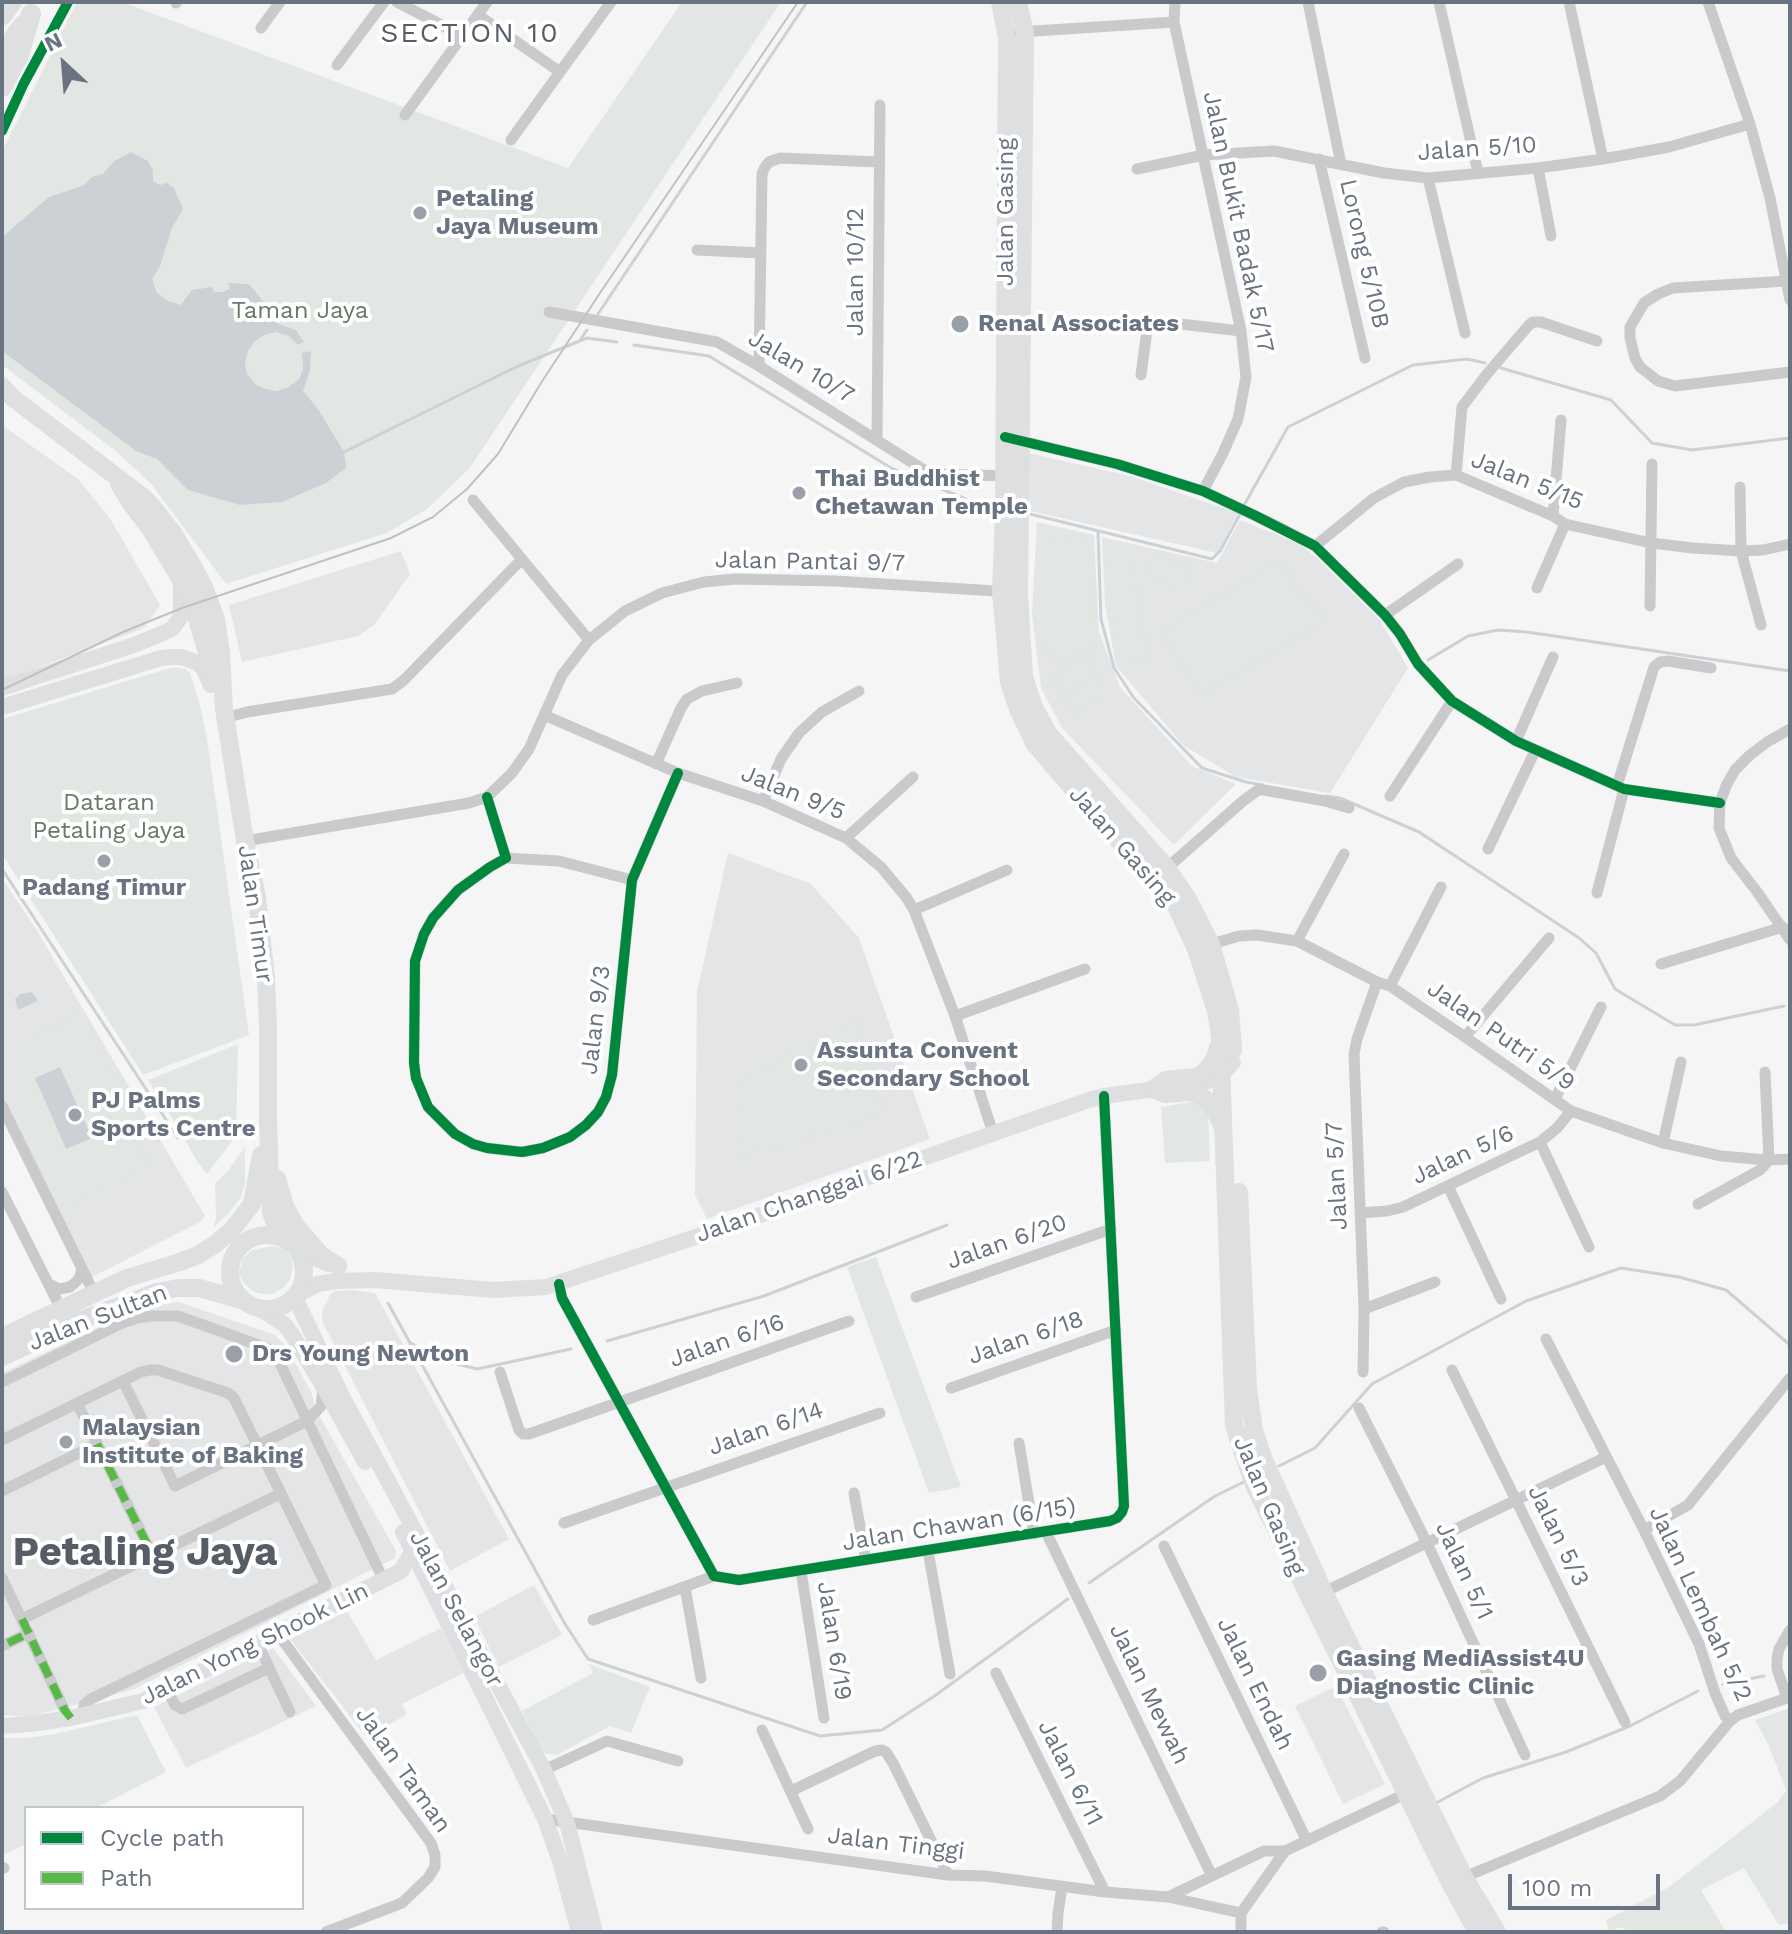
<!DOCTYPE html>
<html>
<head>
<meta charset="utf-8">
<style>
	body { margin:0 }
	#map { position:relative; width:1792px; height:1934px; overflow:hidden; background:#f5f5f5; font-family:"Work Sans",sans-serif }
	canvas { display:block }
	.frame { position:absolute; inset:0; border:4px solid #697381; pointer-events:none }
	.legend { position:absolute; left:24px; top:1806px; width:280px; height:104px; box-sizing:border-box; background:#fff; border:2px solid #c3c7cd; margin:0; padding:10px 14px; list-style:none; font-size:24px; color:#697381 }
	.legend li { display:flex; align-items:center; gap:16px; height:40px }
	.legend b { width:40px; border:2px solid #c3c7cd }
	.north { position:absolute; left:24px; top:24px; width:80px; height:80px; -webkit-text-stroke:6px #fff; paint-order:stroke; rotate:334deg; font-size:22px; font-weight:700; line-height:32px; text-align:center; color:#697381 }
	.north::after { content:''; display:block; margin:auto; width:28px; height:36px; background:#697381; clip-path:polygon(50% 0,100% 100%,50% 72%,0 100%) }
	.scale { position:absolute; left:1508px; top:1874px; width:152px; height:36px; box-sizing:border-box; border:4px solid #697381; border-top:0; padding-left:10px; font-size:24px; line-height:28px; white-space:nowrap; color:#697381; -webkit-text-stroke:6px #fff; paint-order:stroke }
</style>
</head>
<body>
<div id="map">
<canvas width="1792" height="1934"></canvas>
<div class="frame"></div>
<ul class="legend">
<li><b style="height:10px;background:#00873e"></b>Cycle path</li>
<li><b style="height:10px;background:#58b947"></b>Path</li>
</ul>
<div class="north">N</div>
<div class="scale">100 m</div>
</div>
<script>
const ctx = document.querySelector('canvas').getContext('2d');
ctx.lineJoin = 'round';
function paint(path, color) {
  ctx.fillStyle = color;
  ctx.fill(path, 'evenodd');
}
function poly(rows) {
  const path = new Path2D();
  for (const r of rows) {
    if (r.length === 3) {
      path.moveTo(r[0] + r[2], r[1]);
      path.arc(r[0], r[1], r[2], 0, 2 * Math.PI);
      continue;
    }
    path.moveTo(r[0], r[1]);
    for (let i = 2; i < r.length; i += 2) path.lineTo(r[i], r[i + 1]);
  }
  return path;
}
function stroke(path, color, width, dash) {
  ctx.strokeStyle = color;
  ctx.lineWidth = width;
  ctx.lineCap = dash ? 'butt' : 'round';
  ctx.setLineDash(dash || []);
  ctx.stroke(path);
}
function drawText(font, color, halo, rows, align = 'center') {
  ctx.font = font + ' "Work Sans",sans-serif';
  ctx.lineWidth = 8;
  ctx.setLineDash([]);
  ctx.textBaseline = 'middle';
  ctx.strokeStyle = halo;
  ctx.fillStyle = color;
  for (const [text, x, y, turn = 0] of rows) {
    ctx.save();
    ctx.translate(x, y);
    ctx.rotate((+turn || 0) * Math.PI / 180);
    ctx.textAlign = isNaN(turn) ? turn : align;
    if (halo) ctx.strokeText(text, 0, 0);
    ctx.fillText(text, 0, 0);
    ctx.restore();
  }
}
paint(poly([
	[2,425,78,479,111,520,160,605,144,628,2,681],
	[1028,453,1130,476,1238,513,1217,553,1026,510],
	[1240,520,1300,544,1319,560,1380,620,1408,668,1330,793,1236,777,1183,745,1116,666,1105,604,1102,537,1217,563],
	[1037,522,1094,535,1099,632,1120,687,1192,766,1236,784,1174,845,1062,728,1041,688,1032,614],
	[401,551,410,574,374,625,358,636,242,662,229,605],
	[728,853,811,884,859,938,930,1139,707,1219,695,1195,697,992],
	[2,878,36,929,205,1216,200,1222,90,1278,2,1099],
	[351,1290,375,1293,509,1539,450,1571,322,1321,322,1311,330,1295,335,1291],
	[179,1302,275,1335,287,1347,312,1394,315,1408,396,1551,395,1558,132,1690,28,1717,2,1715,2,1373,144,1306],
	[534,1585,562,1635,499,1667,474,1617],
	[347,1611,376,1660,441,1628,464,1673,402,1704,407,1714,367,1738,290,1639],
	[273,1648,316,1706,186,1768,154,1707],
	[1336,1686,1385,1784,1343,1804,1295,1706]
]), '#e4e5e6');
paint(poly([
	[77,2,122,2,568,168,682,2,781,2,469,469,427,509,387,533,226,584,152,485,117,452,2,365,2,151],
	[1039,538,1088,541,1096,633,1099,643,1063,663,1041,648,1035,611],
	[1129,550,1147,657,1120,662,1103,554],
	[1149,556,1191,565,1187,587,1144,578],
	[1277,562,1324,620,1203,695,1160,633],
	[1084,657,1095,674,1063,695,1051,678],
	[173,667,185,669,190,673,200,705,207,739,249,1035,143,1075,2,854,2,719],
	[1096,675,1107,692,1074,713,1063,696],
	[83,1013,149,1134,137,1140,149,1165,59,1209,2,1096,2,1054],
	[857,1021,883,1114,744,1156,739,1082],
	[238,1044,236,1136,207,1174,198,1163,179,1129,148,1080],
	[1197,1101,1208,1108,1210,1161,1165,1163,1161,1107],
	[245,1147,245,1183,241,1197,228,1214,213,1228,216,1219,215,1183,228,1171],
	[273,1246,283,1249,290,1257,293,1264,290,1280,283,1288,272,1294,264,1294,254,1292,243,1282,239,1273,243,1258,253,1250],
	[876,1257,961,1487,929,1493,847,1267],
	[589,1664,650,1687,631,1733,610,1726,557,1755,543,1753,522,1711,593,1673],
	[1790,1708,1790,1923,1779,1925,1744,1868,1701,1890,1726,1932,1629,1932,1621,1927,1609,1932,1606,1920,1669,1887,1778,1802,1786,1790,1768,1744,1755,1720],
	[137,1715,166,1772,96,1808,26,1808,26,1844,6,1854,2,1852,2,1738,27,1738,55,1734]
]), '#e3e7e3');
paint(poly([
	[131,152,148,161,153,170,153,181,160,185,167,183,174,188,183,209,172,228,160,266,152,279,157,293,168,301,181,305,192,290,212,287,214,292,223,292,230,289,228,283,249,284,262,300,275,311,276,323,296,330,304,342,298,345,289,336,276,332,264,335,255,341,248,351,245,363,247,374,255,384,265,389,277,391,289,387,299,379,303,369,302,353,311,351,310,371,303,391,318,409,344,452,346,468,326,483,282,502,240,505,188,490,157,459,136,451,2,351,2,237,49,197,84,185,92,177,103,174,114,161],
	[32,992,38,1001,18,1010,15,999,20,994],
	[60,1067,92,1138,66,1149,35,1078]
]), '#ccd1d5');
stroke(poly([
	[598,314,807,2],
	[580,340,587,330],
	[634,345,709,356,891,468,980,505],
	[1501,368,1611,400,1652,443,1692,450,1790,438],
	[344,452,518,366,587,338,617,342],
	[1243,507,1288,427,1413,365,1467,359,1485,363],
	[1026,513,1212,559,1220,551,1240,514],
	[1098,532,1101,619,1114,668,1134,698,1202,768,1246,782,1263,785],
	[1428,660,1468,636,1498,630,1527,632,1790,671],
	[1326,796,1340,798,1419,832,1579,938,1596,953,1615,989,1675,1025,1694,1025,1784,1006],
	[2,869,178,1138],
	[388,1303,565,1624,588,1659,820,1736,882,1730,933,1697,1068,1599],
	[607,1341,764,1296,947,1225],
	[411,1343,434,1358,477,1369,571,1349],
	[1279,1466,1315,1448,1372,1384,1526,1301,1621,1268,1679,1277,1726,1290,1790,1345],
	[1089,1583,1215,1496,1246,1481],
	[1723,1684,1764,1676],
	[1434,1804,1483,1778,1566,1752,1630,1726,1698,1691]
]), '#ccd1d5', 3);
stroke(poly([
	[397,2,463,36],
	[1175,2,1174,22,1241,331,1246,377,1238,419,1223,453,1203,491],
	[1308,2,1341,164],
	[1439,2,1478,173],
	[1569,2,1603,159],
	[1708,2,1750,124,1770,198,1790,300],
	[176,3,177,2],
	[478,15,560,72,511,140],
	[261,28,280,2],
	[1019,32,1174,22],
	[337,65,384,2],
	[560,72,611,2],
	[405,115,487,2],
	[1319,159,1365,358],
	[1538,168,1551,236],
	[1137,169,1204,155,1274,151,1384,173,1428,178,1538,168,1603,159,1669,147,1750,124],
	[1428,178,1465,333],
	[697,250,761,253],
	[1787,281,1673,288,1658,294,1644,303,1630,327,1630,338,1635,358,1640,367,1658,381,1675,386,1790,372],
	[549,312,717,342,759,366,924,470,939,474,1009,476],
	[759,366,762,174,765,167,769,162,780,158,879,162],
	[1141,375,1147,330,1148,326,1154,321,1241,331],
	[877,440,880,105],
	[1018,440,1117,464,1203,491,1281,528,1315,546,1385,615,1400,634,1418,664,1452,701,1516,741,1624,789,1720,803],
	[1456,475,1462,407,1487,374,1529,325,1533,322,1541,322,1597,341],
	[1740,487,1741,551,1761,625],
	[473,500,589,640],
	[1553,516,1561,420],
	[1315,546,1374,498,1404,482,1430,477,1456,475,1553,516,1565,524,1651,543,1693,548,1741,551,1763,550,1790,544],
	[1537,588,1565,524],
	[1650,606,1652,464],
	[1385,615,1458,564],
	[544,715,678,773,763,801,846,838,881,867,906,897,914,910,955,1016,993,1133],
	[225,718,247,712,392,689,404,680,522,559],
	[1790,729,1767,742,1750,755,1735,770,1726,786,1720,803,1719,828,1731,858,1758,893,1790,940],
	[1516,741,1553,657],
	[656,764,681,708,687,699,702,691,737,683],
	[1617,786,1654,667,1660,662,1668,661,1711,668],
	[1390,796,1452,701],
	[487,797,506,858,490,867,458,890,433,918,424,934,415,961,414,1063,416,1078,428,1107,455,1134,473,1144,487,1148,522,1152,543,1148,570,1137,586,1125,598,1112,606,1097,612,1075,632,880,678,773],
	[763,801,781,759,799,733,822,712,859,691],
	[846,838,913,777],
	[245,841,469,803,487,797,512,773,529,749,562,675,589,640,625,611,662,593,704,582,735,579,835,581,996,591,1007,593],
	[1488,849,1535,751],
	[506,858,559,861,632,880],
	[1167,868,1243,801,1258,790,1264,790,1325,801,1349,808],
	[1597,893,1624,789],
	[914,910,1007,870],
	[1297,941,1344,854],
	[1205,946,1239,936,1257,935,1297,941,1377,982,1390,986,1465,1037,1571,1111,1663,1143,1721,1156,1769,1160,1790,1159],
	[1661,964,1783,927],
	[1390,986,1441,887],
	[955,1016,1085,969],
	[1465,1037,1549,938],
	[1555,1099,1601,1007],
	[2,1106,94,1293],
	[1540,1142,1589,1247],
	[1663,1143,1681,1062],
	[1448,1186,1501,1299],
	[2,1192,61,1309],
	[1698,1204,1760,1170,1769,1160,1765,1072],
	[1361,1213,1387,1211,1403,1207,1540,1142,1557,1128,1571,1111],
	[49,1284,59,1289,70,1287,79,1279,82,1269],
	[559,1284,562,1298,714,1576,739,1580,1110,1521,1117,1518,1122,1512,1124,1506,1104,1096],
	[916,1297,1111,1229],
	[1364,1309,1435,1282],
	[1546,1339,1644,1530,1699,1644,1715,1693,1725,1716,1730,1721],
	[1452,1370,1625,1722],
	[500,1372,519,1430,523,1434,529,1434,849,1321],
	[1363,1372,1364,1309,1354,1054,1357,1039,1377,982],
	[123,1381,175,1486,307,1421,321,1406,323,1388],
	[2,1382,120,1324,137,1318,151,1316,178,1316,267,1348,276,1355,384,1581],
	[951,1388,1116,1330],
	[77,1403,153,1556],
	[1359,1408,1427,1543,1525,1755],
	[2,1440,141,1372,150,1370,158,1370,228,1393,234,1398,326,1585,91,1699,84,1705,83,1716],
	[1019,1443,1034,1534],
	[2,1491,97,1444],
	[854,1493,866,1560],
	[564,1523,880,1413],
	[1644,1530,1688,1505,1790,1378],
	[1046,1532,1212,1876],
	[1164,1546,1307,1841],
	[928,1551,950,1674],
	[801,1571,824,1718],
	[2,1578,65,1711,71,1718],
	[685,1587,701,1678],
	[1322,1593,1606,1457],
	[22,1619,280,1494],
	[593,1620,714,1576],
	[278,1634,431,1843,435,1855,435,1867,428,1878,402,1903,326,1932],
	[258,1644,290,1712],
	[2,1646,29,1633],
	[996,1673,1105,1892],
	[167,1689,175,1705,182,1709,269,1668],
	[1787,1698,1777,1669,1777,1659,1779,1649,1790,1630],
	[762,1730,808,1829],
	[544,1770,607,1741,678,1761],
	[791,1791,875,1751,882,1750,886,1752,893,1763,948,1875],
	[545,1819,948,1875,985,1876,1105,1892,1168,1897,1241,1913],
	[2,1867,4,1868],
	[1462,1878,1660,1796,1680,1781,1730,1721,1738,1715,1790,1697],
	[1168,1897,1264,1851,1285,1851],
	[1241,1913,1285,1851,1409,1792],
	[1057,1932,1058,1913,1062,1887],
	[1241,1932,1241,1913],
	[1382,1932,1384,1932]
]), '#cacacc', 11);
stroke(poly([
	[2,688,137,644,172,629,180,618,181,611,181,583],
	[2,707,161,658,171,657,181,657,196,662,203,668,211,685],
	[1187,1086,1208,1081,1223,1074,1233,1062],
	[295,1246,305,1254,328,1264],
	[259,1308,285,1325,293,1336,323,1386,365,1462],
	[403,1532,545,1819,560,1861,579,1932],
	[2,1726,30,1724,71,1718,143,1701,401,1571,413,1550],
	[595,1932,567,1823,544,1770,342,1396,297,1302,298,1294,318,1284,336,1281,376,1280,493,1290,546,1287,746,1220,1089,1100,1104,1096,1163,1088]
]), '#dedfe0', 16);
stroke(poly([
	[1000,2,1007,38,1004,516,1001,593,1009,682,1018,709,1034,743,1054,767,1175,904,1196,949,1216,1011,1220,1036,1234,1425,1241,1447,1255,1487,1450,1883,1477,1932],
	[1018,2,1025,32,1019,594,1024,677,1034,707,1048,733,1167,868,1188,899,1211,944,1230,1010,1233,1050],
	[2,386,13,398,143,497,152,506,174,534,193,566,204,587,216,619,221,653,224,709,245,841,257,897,266,978,268,1025,268,1121,271,1212,276,1227,289,1241],
	[119,484,132,505,149,527,177,573,192,603,216,682],
	[1153,1089,1166,1080,1196,1077,1204,1073,1215,1058,1218,1047],
	[1153,1089,1165,1094,1189,1092,1198,1094,1211,1103,1222,1125],
	[277,1179,285,1206,295,1225,322,1256,338,1266],
	[1239,1192,1248,1388,1254,1430,1264,1460,1324,1592,1464,1877,1497,1932],
	[267,1272,37],
	[2,1337,127,1278,180,1262,198,1255,214,1245,231,1231,252,1204,261,1155],
	[2,1357,81,1320,157,1292,178,1288,199,1288,242,1300]
]), '#dedfe0', 18);
stroke(poly([
	[2,16,12,2],
	[2,54,23,25],
	[2,87,19,55,31,14]
]), '#dedfe0', 20);
stroke(poly([
	[2,690,123,632,182,608,391,538,433,517,467,489,498,454,541,383,600,293,798,2]
]), '#c0c1c2', 2);
stroke(poly([
	[97,1444,153,1556],
	[22,1619,65,1711,71,1718],
	[8,1643,29,1633]
]), '#58b947', 8, [16, 8]);
stroke(poly([
	[2,131,24,83,68,2],
	[1005,437,1117,464,1203,491,1254,515,1315,546,1385,615,1400,634,1418,664,1452,701,1516,741,1624,789,1720,803],
	[487,797,506,858,490,867,458,890,433,918,424,934,415,961,414,1063,416,1078,428,1107,455,1134,473,1144,487,1148,522,1152,543,1148,570,1137,586,1125,598,1112,606,1097,612,1075,632,880,678,773],
	[559,1284,562,1298,714,1576,739,1580,1110,1521,1117,1518,1122,1512,1124,1506,1104,1096]
]), '#00873e', 10);
for (const [x, y, r, color] of [
	[420,213,8,"#9aa0aa"],
	[960,324,10,"#9aa0aa"],
	[799,493,8,"#9aa0aa"],
	[104,861,8,"#9aa0aa"],
	[801,1065,8,"#9aa0aa"],
	[75,1115,8,"#9aa0aa"],
	[234,1354,10,"#9aa0aa"],
	[66,1442,8,"#9aa0aa"],
	[1318,1673,10,"#9aa0aa"]
]) {
  const dot = new Path2D();
  dot.arc(x, y, r, 0, 2 * Math.PI);
  ctx.fillStyle = color;
  ctx.fill(dot);
  stroke(dot, '#fff', 3);
}
drawText('24px', '#697381', '#fff', [
	["Jalan 5/10",1477,149,-4],
	["Jalan Gasing",1006,212,-90],
	["Jalan Bukit Badak 5/17",1238,222,78],
	["Lorong 5/10B",1364,254,77],
	["Jalan 10/12",856,272,-90],
	["Jalan 10/7",801,367,31],
	["Jalan 5/15",1527,481,22],
	["Jalan Pantai 9/7",810,562,1],
	["Jalan 9/5",793,793,22],
	["Jalan Gasing",1122,846,49],
	["Jalan Timur",255,914,82],
	["Jalan 9/3",596,1020,-83],
	["Jalan Putri 5/9",1501,1036,35],
	["Jalan 5/6",1463,1155,-25],
	["Jalan 5/7",1337,1176,-93],
	["Jalan Changgai 6/22",809,1197,-19],
	["Jalan 6/20",1007,1242,-19],
	["Jalan Sultan",98,1318,-21],
	["Jalan 6/18",1026,1338,-19],
	["Jalan 6/16",727,1341,-19],
	["Jalan 6/14",766,1429,-19],
	["Jalan Gasing",1269,1506,67],
	["Jalan Chawan (6/15)",959,1525,-9],
	["Jalan 5/3",1558,1536,64],
	["Jalan 5/1",1464,1571,65],
	["Jalan Lembah 5/2",1700,1604,65],
	["Jalan Selangor",456,1609,62],
	["Jalan 6/19",834,1641,81],
	["Jalan Yong Shook Lin",255,1644,-26],
	["Jalan Endah",1255,1684,64],
	["Jalan Mewah",1149,1694,64],
	["Jalan Taman",403,1770,55],
	["Jalan 6/11",1070,1773,63],
	["Jalan Tinggi",896,1844,7]
]);
drawText('bold 24px', '#697381', '#fff', [
	["Petaling",436,199],
	["Jaya Museum",436,227],
	["Renal Associates",978,324],
	["Thai Buddhist",815,479],
	["Chetawan Temple",815,507],
	["Padang Timur",104,888,"center"],
	["Assunta Convent",817,1051],
	["Secondary School",817,1079],
	["PJ Palms",91,1101],
	["Sports Centre",91,1129],
	["Drs Young Newton",252,1354],
	["Malaysian",82,1428],
	["Institute of Baking",82,1456],
	["Gasing MediAssist4U",1336,1659],
	["Diagnostic Clinic",1336,1687]
], 'left');
drawText('24px', '#687967', '#fff', [
	["Taman Jaya",300,311],
	["Dataran",109,803],
	["Petaling Jaya",109,831]
]);
ctx.letterSpacing = '2px';
drawText('28px', '#565d67', '#fff', [
	["SECTION 10",470,34]
]);
ctx.letterSpacing = '0px';
drawText('bold 40px', '#565d67', '#fff', [
	["Petaling Jaya",145,1553]
]);
</script>
</body>
</html>
